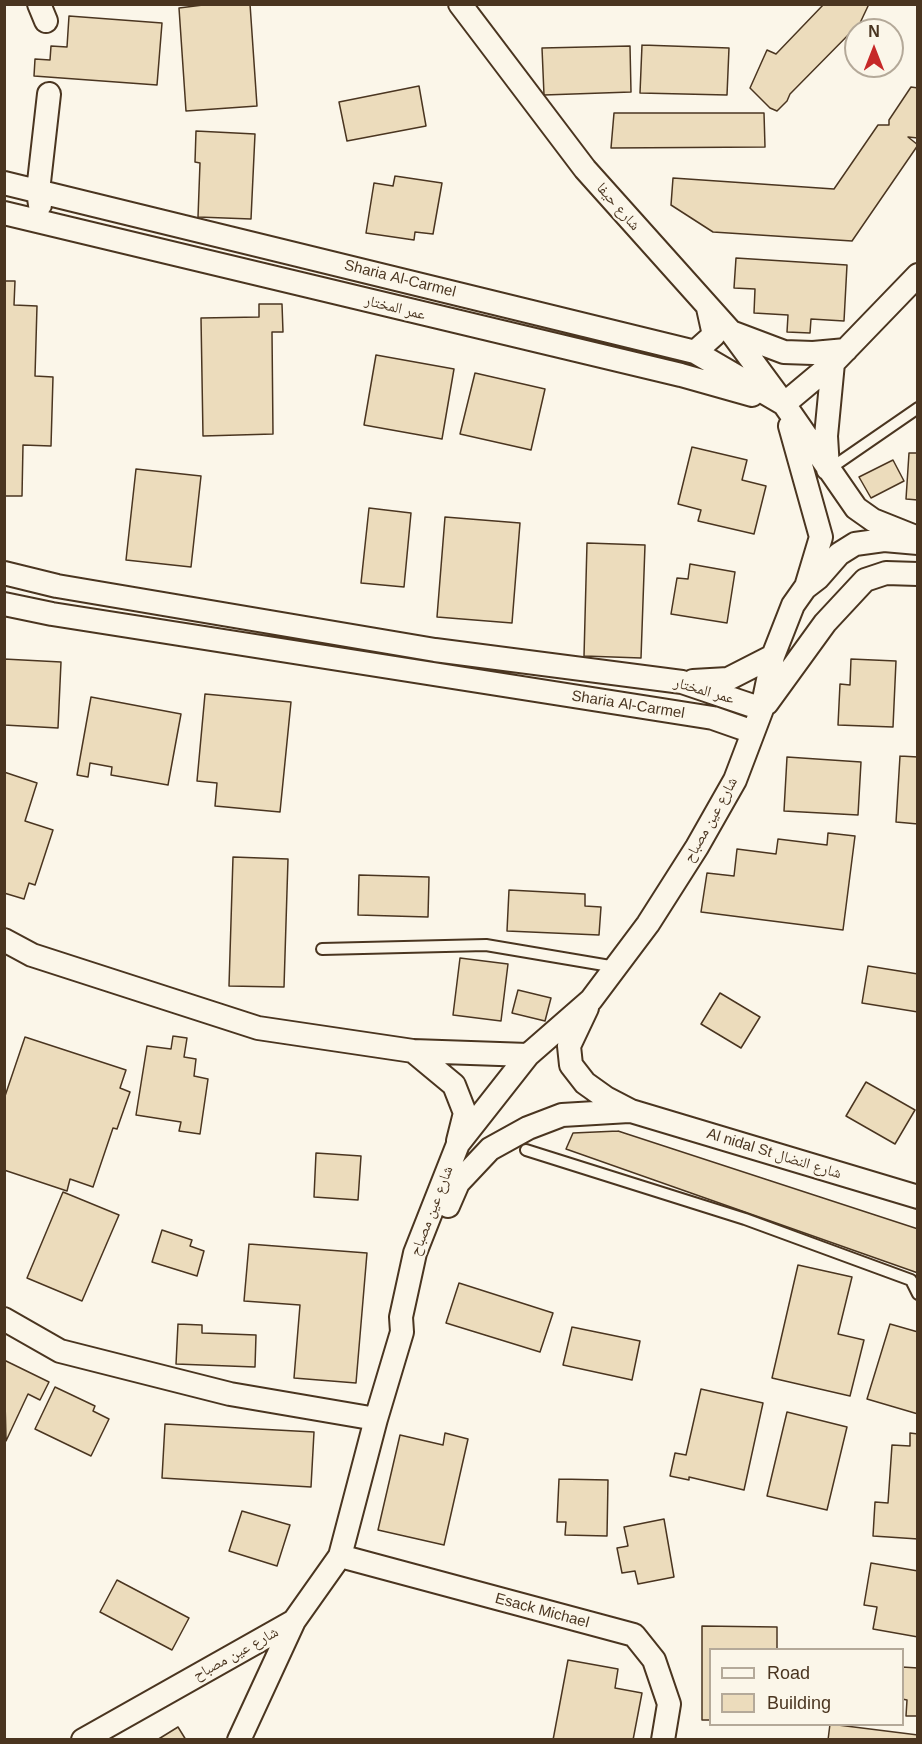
<!DOCTYPE html>
<html>
<head>
<meta charset="utf-8">
<style>
	body { margin:0 }
	#map { position:relative; width:922px; height:1744px; overflow:hidden; background:#fbf6e9; font-family:Helvetica,sans-serif }
	canvas { display:block }
	.frame { position:absolute; inset:0; border:6px solid #4a3520; pointer-events:none }
	.legend { position:absolute; left:709px; top:1648px; width:195px; height:78px; box-sizing:border-box; background:#fbf6e9; border:2px solid #b4a999; margin:0; padding:8px 10px; list-style:none; font-size:18px; color:#4a3520 }
	.legend li { display:flex; align-items:center; gap:12px; height:30px }
	.legend b { width:30px; border:2px solid #b4a999 }
	.north { position:absolute; left:844px; top:18px; width:60px; height:60px; box-sizing:border-box; background:#fbf6e9; border:2px solid #b4a999; border-radius:50%; rotate:0deg; font-size:16px; font-weight:700; line-height:24px; text-align:center; color:#4a3520 }
	.north::after { content:''; display:block; margin:auto; width:21px; height:27px; background:#c62828; clip-path:polygon(50% 0,100% 100%,50% 72%,0 100%) }
</style>
</head>
<body>
<div id="map">
<canvas width="922" height="1744"></canvas>
<div class="frame"></div>
<ul class="legend">
<li><b style="height:8px;background:#fbf6e9"></b>Road</li>
<li><b style="height:16px;background:#ecdcbc"></b>Building</li>
</ul>
<div class="north">N</div>
</div>
<script>
const ctx = document.querySelector('canvas').getContext('2d');
ctx.lineJoin = 'round';
function paint(path, color) {
  ctx.fillStyle = color;
  ctx.fill(path, 'evenodd');
}
function poly(rows) {
  const path = new Path2D();
  for (const r of rows) {
    path.moveTo(r[0], r[1]);
    for (let i = 2; i < r.length; i += 2) path.lineTo(r[i], r[i + 1]);
  }
  return path;
}
function stroke(path, color, width, dash) {
  ctx.strokeStyle = color;
  ctx.lineWidth = width;
  ctx.lineCap = dash ? 'butt' : 'round';
  ctx.setLineDash(dash || []);
  ctx.stroke(path);
}
function drawText(font, color, halo, rows, align = 'center') {
  ctx.font = font + ' Helvetica,"Noto Naskh Arabic",sans-serif';
  ctx.lineWidth = 4.5;
  ctx.setLineDash([]);
  ctx.textBaseline = 'middle';
  ctx.strokeStyle = halo;
  ctx.fillStyle = color;
  for (const [text, x, y, turn = 0] of rows) {
    ctx.save();
    ctx.translate(x, y);
    ctx.rotate((+turn || 0) * Math.PI / 180);
    ctx.textAlign = isNaN(turn) ? turn : align;
    if (halo) ctx.strokeText(text, 0, 0);
    ctx.fillText(text, 0, 0);
    ctx.restore();
  }
}
const building = poly([
	[211,4,250,4,257,106,186,111,179,8,211,4],
	[824,4,869,4,860,23,790,94,787,101,777,111,770,108,750,88,767,50,776,54,824,4],
	[69,16,162,23,157,85,34,76,35,59,50,60,51,46,67,47,69,16],
	[642,45,729,48,727,95,640,93,642,45],
	[630,46,631,92,544,95,542,48,630,46],
	[419,86,426,126,347,141,339,102,419,86],
	[911,87,918,88,918,138,908,137,918,145,852,241,713,232,671,205,673,178,834,189,878,125,889,125,889,120,911,87],
	[614,113,764,113,765,147,611,148,614,113],
	[196,131,255,134,251,219,198,217,200,163,195,162,196,131],
	[395,176,442,183,433,234,415,232,414,240,366,233,374,183,393,186,395,176],
	[736,258,847,265,844,321,811,319,810,333,787,332,788,315,754,313,755,289,734,288,736,258],
	[4,281,15,281,14,305,37,306,35,376,53,377,51,446,23,445,22,496,4,496,4,281],
	[259,304,282,304,283,332,272,332,273,434,203,436,201,318,259,317,259,304],
	[376,355,454,369,442,439,364,425,376,355],
	[475,373,545,389,531,450,460,434,475,373],
	[692,447,747,460,742,480,766,486,754,534,698,521,701,510,678,504,692,447],
	[909,453,918,453,918,500,906,499,909,453],
	[893,460,904,481,871,498,859,477,893,460],
	[136,469,201,476,191,567,126,560,136,469],
	[369,508,411,513,404,587,361,583,369,508],
	[445,517,520,523,512,623,437,617,445,517],
	[587,543,645,545,641,658,584,656,587,543],
	[690,564,735,572,727,623,671,614,677,578,688,579,690,564],
	[4,659,61,662,58,728,4,725,4,659],
	[851,659,896,661,893,727,838,725,840,684,850,685,851,659],
	[205,694,291,702,280,812,215,806,217,783,197,781,205,694],
	[91,697,181,714,168,785,111,775,112,767,90,763,88,777,77,775,91,697],
	[900,756,918,757,918,824,896,822,900,756],
	[787,757,861,762,858,815,784,811,787,757],
	[4,772,37,783,25,821,53,830,35,885,29,883,24,899,4,893,4,772],
	[828,833,855,836,843,930,701,912,707,873,734,876,737,849,776,854,778,839,827,845,828,833],
	[233,857,288,859,284,987,229,986,233,857],
	[359,875,429,877,428,917,358,915,359,875],
	[509,890,585,894,585,906,601,907,599,935,507,931,509,890],
	[460,958,508,964,501,1021,453,1015,460,958],
	[868,966,918,974,918,1012,862,1003,868,966],
	[518,990,551,998,545,1021,512,1013,518,990],
	[720,993,760,1017,741,1048,701,1024,720,993],
	[173,1036,187,1038,184,1057,196,1059,194,1076,208,1079,200,1134,179,1131,181,1122,136,1115,147,1046,171,1049,173,1036],
	[25,1037,126,1070,120,1088,130,1092,117,1129,113,1128,93,1187,70,1179,67,1191,4,1170,4,1099,25,1037],
	[866,1082,915,1110,895,1144,846,1116,866,1082],
	[618,1131,918,1229,918,1273,566,1149,573,1133,618,1131],
	[316,1153,361,1156,358,1200,314,1197,316,1153],
	[63,1192,119,1215,82,1301,27,1278,63,1192],
	[162,1230,192,1240,190,1246,204,1251,197,1276,152,1262,162,1230],
	[249,1244,367,1253,356,1383,294,1378,300,1305,244,1301,249,1244],
	[798,1265,852,1277,838,1334,864,1340,850,1396,772,1378,798,1265],
	[459,1283,553,1313,540,1352,446,1323,459,1283],
	[178,1324,202,1325,202,1333,256,1335,255,1367,176,1364,178,1324],
	[890,1324,918,1332,918,1414,867,1399,890,1324],
	[572,1327,640,1341,632,1380,563,1365,572,1327],
	[4,1360,49,1382,40,1400,28,1394,6,1441,4,1360],
	[55,1387,95,1406,93,1411,109,1419,91,1456,35,1429,55,1387],
	[701,1389,763,1403,744,1490,689,1477,689,1480,670,1476,675,1453,686,1455,701,1389],
	[787,1412,847,1427,827,1510,767,1496,787,1412],
	[165,1424,314,1432,311,1487,162,1478,165,1424],
	[445,1433,468,1439,444,1545,378,1530,400,1435,443,1445,445,1433],
	[910,1433,918,1434,918,1539,873,1536,875,1502,888,1503,892,1445,910,1446,910,1433],
	[559,1479,608,1480,607,1536,565,1535,566,1522,557,1522,559,1479],
	[242,1511,290,1525,277,1566,229,1551,242,1511],
	[664,1519,674,1577,638,1584,635,1571,622,1573,617,1548,628,1546,624,1527,664,1519],
	[871,1563,918,1571,918,1637,873,1629,877,1607,864,1605,871,1563],
	[117,1580,189,1618,172,1650,100,1612,117,1580],
	[702,1626,777,1627,777,1650,710,1650,710,1720,702,1720,702,1626],
	[568,1660,618,1669,615,1688,642,1693,633,1740,553,1740,568,1660],
	[902,1667,918,1668,918,1716,906,1716,907,1700,902,1699,902,1667],
	[830,1724,918,1735,918,1740,828,1740,830,1724],
	[178,1727,186,1740,157,1740,178,1727]
]);
paint(building, '#ecdcbc');
stroke(building, '#4a3520', 1.5);
const service = poly([
	[828,470,918,408],
	[322,949,486,945,616,967],
	[526,1150,745,1219,911,1280,918,1294]
]);
const minor = poly([
	[39,4,46,21],
	[460,4,585,169,731,332,784,404,856,508,873,520,913,536],
	[4,183,695,352,784,404],
	[40,205,38,191,49,94],
	[4,213,681,375,752,395],
	[731,332,784,352,813,353,846,350],
	[695,352,714,335,708,308],
	[784,404,833,363,918,275],
	[790,426,821,537,806,587],
	[828,469,826,436,833,363],
	[4,573,57,586,435,650,682,682,762,709],
	[4,604,52,614,713,718,753,732],
	[693,681,728,679,773,656],
	[767,703,825,623,865,580,886,573,918,574],
	[4,940,32,955,258,1028,413,1051,528,1055],
	[587,1008,569,1046,571,1065,585,1083,606,1098,631,1111,918,1197],
	[413,1051,454,1085,465,1113,458,1141],
	[448,1206,458,1183,490,1149,528,1128,562,1115,629,1111],
	[4,1319,60,1351,230,1394,376,1419],
	[340,1556,634,1635,654,1660,669,1704,663,1740],
	[83,1740,294,1621,340,1556,376,1419,402,1332,401,1317,415,1253,458,1144,528,1055,591,1000,648,924,697,847,735,780,762,709,773,656,793,605,805,588,818,578,839,554,855,544,884,540,918,543],
	[239,1740,294,1621]
]);
stroke(service, '#4a3520', 14);
stroke(minor, '#4a3520', 26);
stroke(service, '#fbf6e9', 10);
stroke(minor, '#fbf6e9', 22);
drawText('15px', '#4a3520', '#fbf6e9', [
	["شارع حيفا",618,207,49],
	["Sharia Al-Carmel",400,279,14],
	["عمر المختار",395,308,14],
	["عمر المختار",704,691,16],
	["Sharia Al-Carmel",628,705,9],
	["شارع عين مصباح",711,820,-61],
	["Al nidal St شارع النضال",774,1154,17],
	["شارع عين مصباح",432,1211,-69],
	["Esack Michael",542,1611,15],
	["شارع عين مصباح",236,1654,-29]
]);
</script>
</body>
</html>
